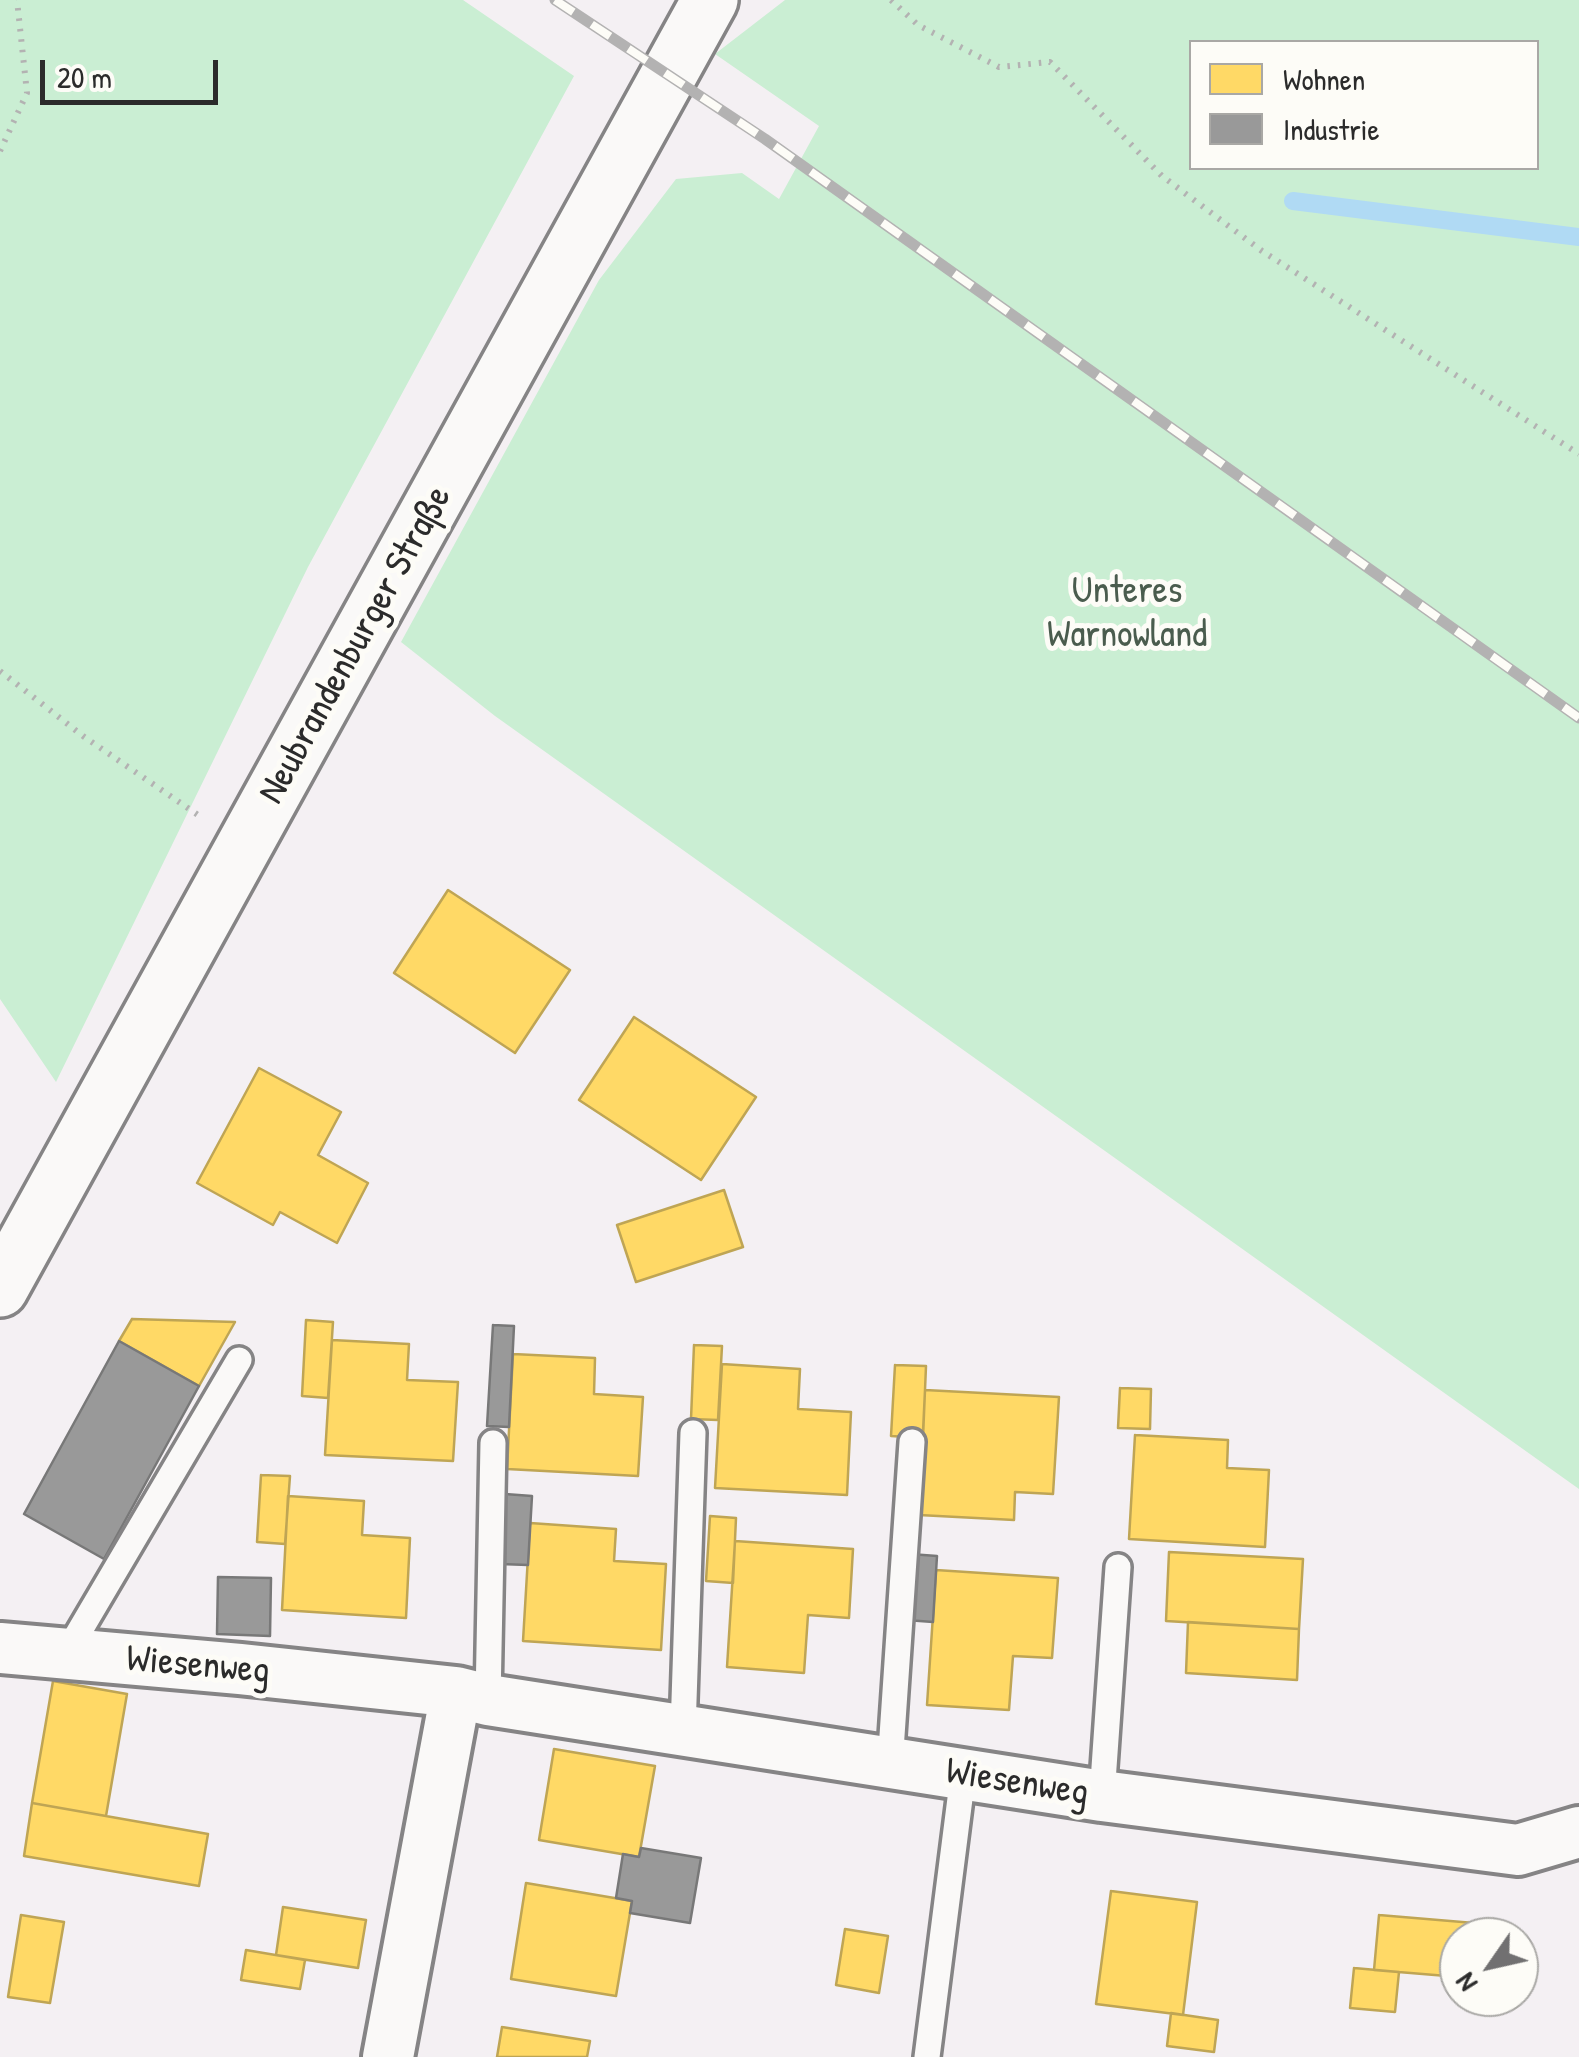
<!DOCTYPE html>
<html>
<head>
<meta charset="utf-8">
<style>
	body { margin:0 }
	#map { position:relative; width:1579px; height:2057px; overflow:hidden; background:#f4f0f3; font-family:"Patrick Hand",sans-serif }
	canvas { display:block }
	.legend { position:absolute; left:1189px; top:40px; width:350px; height:130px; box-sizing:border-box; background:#fdfcf7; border:2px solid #a9a8a5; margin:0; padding:12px 18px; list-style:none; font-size:30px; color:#2b2b2b }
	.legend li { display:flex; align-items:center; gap:20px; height:50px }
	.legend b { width:50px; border:2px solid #a9a8a5 }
	.north { position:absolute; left:1439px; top:1917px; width:100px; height:100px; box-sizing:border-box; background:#fdfcf7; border:2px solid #a9a8a5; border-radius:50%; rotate:236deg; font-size:28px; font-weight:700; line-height:40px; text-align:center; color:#2b2b2b }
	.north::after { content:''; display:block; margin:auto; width:35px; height:45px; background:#717071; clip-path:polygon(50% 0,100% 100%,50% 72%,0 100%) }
	.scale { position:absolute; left:40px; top:60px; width:178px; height:45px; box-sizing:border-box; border:5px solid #2b2b2b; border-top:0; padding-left:12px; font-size:30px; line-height:35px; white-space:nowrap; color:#2b2b2b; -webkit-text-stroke:8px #fdfcf7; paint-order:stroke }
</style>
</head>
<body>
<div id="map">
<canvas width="1579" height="2057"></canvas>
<ul class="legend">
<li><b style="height:28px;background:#ffd966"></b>Wohnen</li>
<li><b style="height:28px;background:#999"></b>Industrie</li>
</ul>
<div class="north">N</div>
<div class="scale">20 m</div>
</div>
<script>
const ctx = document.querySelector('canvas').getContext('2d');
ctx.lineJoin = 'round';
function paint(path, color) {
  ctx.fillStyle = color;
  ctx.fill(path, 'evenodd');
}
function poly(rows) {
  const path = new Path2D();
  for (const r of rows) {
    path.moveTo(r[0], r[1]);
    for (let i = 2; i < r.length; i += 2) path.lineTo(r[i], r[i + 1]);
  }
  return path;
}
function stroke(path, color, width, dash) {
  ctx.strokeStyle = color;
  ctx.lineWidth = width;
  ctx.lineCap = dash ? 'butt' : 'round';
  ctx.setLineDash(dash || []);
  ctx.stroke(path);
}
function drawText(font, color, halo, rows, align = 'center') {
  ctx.font = font + ' "Patrick Hand",sans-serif';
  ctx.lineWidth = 10;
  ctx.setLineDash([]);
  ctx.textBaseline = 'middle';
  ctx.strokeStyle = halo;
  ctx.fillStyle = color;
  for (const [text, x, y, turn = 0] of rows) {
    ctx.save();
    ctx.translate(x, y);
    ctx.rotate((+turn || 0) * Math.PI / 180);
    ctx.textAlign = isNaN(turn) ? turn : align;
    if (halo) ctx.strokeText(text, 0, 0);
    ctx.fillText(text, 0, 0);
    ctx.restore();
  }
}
paint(poly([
	[0,0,463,0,574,76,308,567,56,1082,0,999],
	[785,0,1579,0,1579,1489,495,716,401,642,599,280,676,179,742,173,779,199,819,126,715,54],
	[1536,42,1536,168,1192,168,1192,42]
]), '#caeed3');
const homes = poly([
	[448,890,570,970,515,1053,394,973,448,890],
	[634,1017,756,1097,701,1180,579,1100,634,1017],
	[259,1068,341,1112,318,1155,368,1183,337,1243,280,1212,273,1225,197,1183,259,1068],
	[724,1190,743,1247,636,1282,617,1225,724,1190],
	[132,1319,235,1322,199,1386,119,1341,132,1319],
	[306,1320,333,1322,328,1398,302,1396,306,1320],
	[332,1340,409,1344,407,1380,458,1382,453,1461,325,1455,332,1340],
	[694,1345,722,1346,718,1420,691,1419,694,1345],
	[513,1354,595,1358,594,1394,643,1397,638,1476,507,1469,513,1354],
	[722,1364,800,1369,798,1409,851,1412,847,1495,715,1488,722,1364],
	[895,1365,926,1366,923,1438,891,1436,895,1365],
	[1120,1388,1151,1389,1150,1429,1118,1428,1120,1388],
	[925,1390,1059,1397,1053,1494,1015,1492,1014,1520,919,1515,925,1390],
	[1135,1435,1228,1440,1227,1468,1269,1470,1265,1547,1129,1539,1135,1435],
	[261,1475,290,1476,285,1544,257,1542,261,1475],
	[288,1496,364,1501,362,1535,410,1538,406,1618,282,1610,288,1496],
	[710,1516,736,1518,733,1583,706,1581,710,1516],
	[530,1523,616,1529,614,1561,666,1564,661,1650,523,1641,530,1523],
	[735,1541,853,1549,849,1618,808,1615,804,1673,727,1667,735,1541],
	[1169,1552,1303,1559,1299,1629,1166,1621,1169,1552],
	[936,1570,1058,1578,1052,1658,1013,1656,1009,1710,927,1705,936,1570],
	[1188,1622,1299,1629,1297,1680,1186,1673,1188,1622],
	[53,1681,127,1694,106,1816,32,1803,53,1681],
	[554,1749,655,1766,639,1857,539,1840,554,1749],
	[32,1803,208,1834,199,1886,24,1856,32,1803],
	[526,1883,632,1901,616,1996,511,1979,526,1883],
	[1111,1891,1197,1902,1183,2015,1096,2004,1111,1891],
	[283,1907,366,1920,358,1968,276,1955,283,1907],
	[21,1915,64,1922,50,2003,8,1997,21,1915],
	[1379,1915,1474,1923,1473,1937,1459,1937,1459,1977,1374,1970,1379,1915],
	[845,1929,888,1936,879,1993,836,1985,845,1929],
	[246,1950,305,1960,300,1989,241,1980,246,1950],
	[1354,1968,1399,1972,1395,2012,1350,2008,1354,1968],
	[1171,2013,1218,2020,1214,2052,1167,2046,1171,2013],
	[502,2027,590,2041,587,2057,497,2057,502,2027]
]);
paint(homes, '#ffd966');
stroke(homes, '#bfa554', 2.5);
const industry = poly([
	[493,1325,514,1326,509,1427,487,1426,493,1325],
	[119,1341,199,1386,104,1559,24,1514,119,1341],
	[505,1494,532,1496,528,1565,500,1564,505,1494],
	[910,1554,937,1556,933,1622,906,1620,910,1554],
	[218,1577,271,1578,270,1636,217,1634,218,1577],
	[641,1848,701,1858,690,1923,630,1913,632,1901,616,1898,623,1854,639,1857,641,1848]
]);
paint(industry, '#999');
stroke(industry, '#787878', 2.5);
stroke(poly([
	[1293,201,1579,237]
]), '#b0daf4', 18);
const lane = poly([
	[66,1654,239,1360],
	[488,1700,493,1443],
	[683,1730,693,1433],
	[890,1765,912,1442],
	[1102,1796,1118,1567],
	[927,2057,963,1775]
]);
const street = poly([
	[0,1648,240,1669,456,1692,488,1700,1102,1796,1518,1850,1579,1832],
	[388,2057,456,1692]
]);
const secondary = poly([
	[0,1289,710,0]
]);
stroke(lane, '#858485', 32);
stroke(street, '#858485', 58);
stroke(secondary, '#858485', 62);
stroke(poly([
	[891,0,918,25,999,67,1050,62,1162,176,1262,251,1579,454],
	[0,151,27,93,17,0],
	[0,671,83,736,198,815]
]), '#b3b2b2', 6, [2.5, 8]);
stroke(lane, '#faf9f8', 25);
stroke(street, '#faf9f8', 50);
stroke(secondary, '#faf9f8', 55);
const rail = poly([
	[555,0,765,139,1579,718]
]);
stroke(rail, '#b3b2b2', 11);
stroke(rail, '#fdfcf7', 8, [22]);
drawText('38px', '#4a5c4e', '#fdfcf7', [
	["Unteres",1127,592],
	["Warnowland",1127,636]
]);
drawText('38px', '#2b2b2b', '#fdfcf7', [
	["Neubrandenburger Straße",356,645,-61],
	["Wiesenweg",198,1666,5],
	["Wiesenweg",1017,1783,9]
]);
</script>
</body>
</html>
